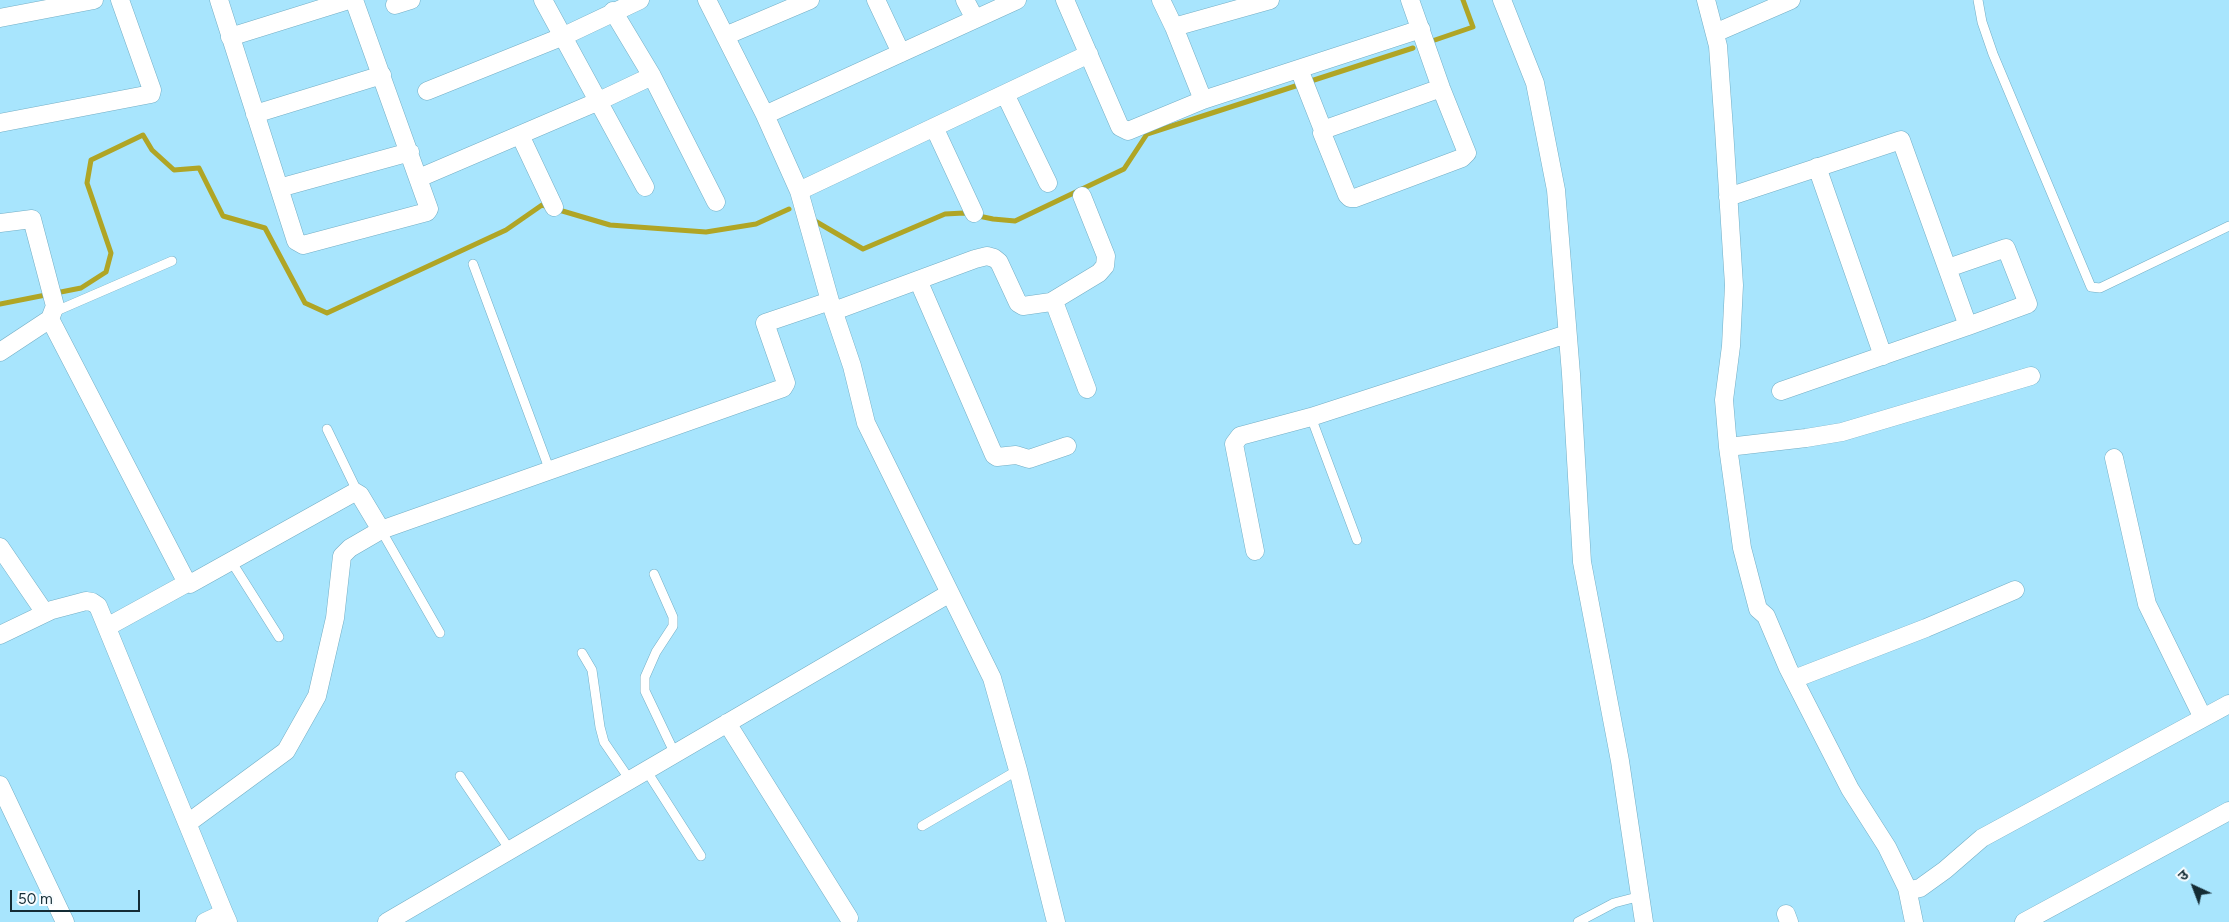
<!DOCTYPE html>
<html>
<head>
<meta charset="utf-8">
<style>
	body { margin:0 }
	#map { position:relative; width:2229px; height:922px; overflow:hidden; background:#a8e5fd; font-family:Figtree,"Noto Sans Devanagari",sans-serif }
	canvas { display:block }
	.north { position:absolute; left:2169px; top:862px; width:50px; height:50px; -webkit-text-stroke:4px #f7fcff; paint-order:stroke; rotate:317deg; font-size:14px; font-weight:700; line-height:20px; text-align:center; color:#142c35 }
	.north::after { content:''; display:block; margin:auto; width:18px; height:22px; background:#142c35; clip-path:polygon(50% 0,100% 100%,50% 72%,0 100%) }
	.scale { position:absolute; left:10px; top:890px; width:130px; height:22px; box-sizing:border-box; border:2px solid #142c35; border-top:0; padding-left:6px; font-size:15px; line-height:18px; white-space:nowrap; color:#142c35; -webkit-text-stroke:4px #f7fcff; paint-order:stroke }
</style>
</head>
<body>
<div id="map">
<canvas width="2229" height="922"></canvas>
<div class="north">उ</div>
<div class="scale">50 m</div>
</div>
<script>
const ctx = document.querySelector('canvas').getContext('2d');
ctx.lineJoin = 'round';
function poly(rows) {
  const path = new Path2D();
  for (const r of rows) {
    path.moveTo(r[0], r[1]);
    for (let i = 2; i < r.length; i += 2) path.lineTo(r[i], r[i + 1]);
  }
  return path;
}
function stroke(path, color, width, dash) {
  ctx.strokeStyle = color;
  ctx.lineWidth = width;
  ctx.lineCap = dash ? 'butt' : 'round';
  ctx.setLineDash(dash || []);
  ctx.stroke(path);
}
stroke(poly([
	[1432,41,1473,27,1463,0],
	[815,221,863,249,945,214,964,213,993,219,1015,221,1124,169,1147,134,1413,48],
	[0,304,81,288,106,272,111,253,87,183,91,160,143,135,152,150,174,170,199,168,223,216,265,228,305,303,327,313,506,230,542,205,610,225,706,232,756,224,789,209]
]), '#b0a525', 5);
const service = poly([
	[1978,0,1982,22,1993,54,2091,287,2100,288,2229,226],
	[473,264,550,471],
	[54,312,172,261],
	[1311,417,1357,540],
	[327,429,358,493],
	[381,530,440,633],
	[231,561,279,637],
	[654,574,673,617,673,626,656,652,645,677,645,691,675,754],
	[582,653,592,670,600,727,604,742,630,780],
	[646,770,701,856],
	[460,776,510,850],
	[922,826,1018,770],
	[1578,922,1614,903,1641,896]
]);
const minor = poly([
	[219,0,296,241,303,245,427,212,429,209,354,0],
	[543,0,645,187],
	[707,0,765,115,799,191,830,301,852,366,866,423,992,678,1018,770,1056,922],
	[876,0,901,53],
	[965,0,975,19],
	[1065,0,1120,127,1128,131,1203,100,1421,29],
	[1161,0,1174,27,1203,100],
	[1410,0,1441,88,1467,153,1462,158,1355,198,1350,198,1347,195,1322,133,1323,130,1441,88],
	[1502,0,1535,83,1556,190,1571,374,1582,562,1620,761,1644,922],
	[1706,0,1718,46,1724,129,1734,285,1731,346,1724,400,1728,447,1742,548,1758,609,1766,616,1788,668,1850,789,1887,847,1907,888,1911,890,1920,888,1945,870,1982,838,2229,704],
	[395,5,411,0],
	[613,11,652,76,716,202],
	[0,18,94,0],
	[1174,27,1270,0],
	[1715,33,1791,0],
	[725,36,810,0],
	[230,37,349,0],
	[1299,69,1323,130],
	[427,91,564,36,640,0],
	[1005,94,1048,183],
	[255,114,382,75],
	[765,115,1017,0],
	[0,123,151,94,152,90,120,0],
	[934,127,974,213],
	[520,135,554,207],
	[1817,167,1883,356],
	[419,178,599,101,652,76],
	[279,188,410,152],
	[799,191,1089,54],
	[1728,197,1901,140,1968,326,1781,391],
	[0,223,32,219,55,306,50,319,0,352],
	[1948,268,2006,248,2028,304,1968,326],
	[918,280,994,455,997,457,1016,455,1029,459,1067,446],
	[1051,302,1099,273,1105,266,1106,256,1082,196],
	[834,311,975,259,987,256,994,258,999,262,1018,303,1023,306,1051,302,1056,307,1087,389],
	[50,319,187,583,190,584,355,492,360,495,381,530],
	[1728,447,1806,438,1842,432,2031,376],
	[2114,458,2147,604,2203,718],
	[0,547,45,613],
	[1255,551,1234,444,1240,436,1311,417,1567,334],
	[107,627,187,583],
	[0,635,52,610,86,601,92,602,98,606,224,913],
	[1794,679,1926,628,2015,590],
	[727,723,849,918],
	[0,785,65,922],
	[188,823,286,751,317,696,335,618,342,556,350,548,381,530,783,388,786,383,765,323,830,301],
	[1907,888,1914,922],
	[1786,914,1789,922],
	[205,922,224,913,228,922],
	[387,922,950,593],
	[2024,922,2229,811]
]);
stroke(service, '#73aec5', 10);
stroke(minor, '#73aec5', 19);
stroke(service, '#fff', 9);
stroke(minor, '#fff', 18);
</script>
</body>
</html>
